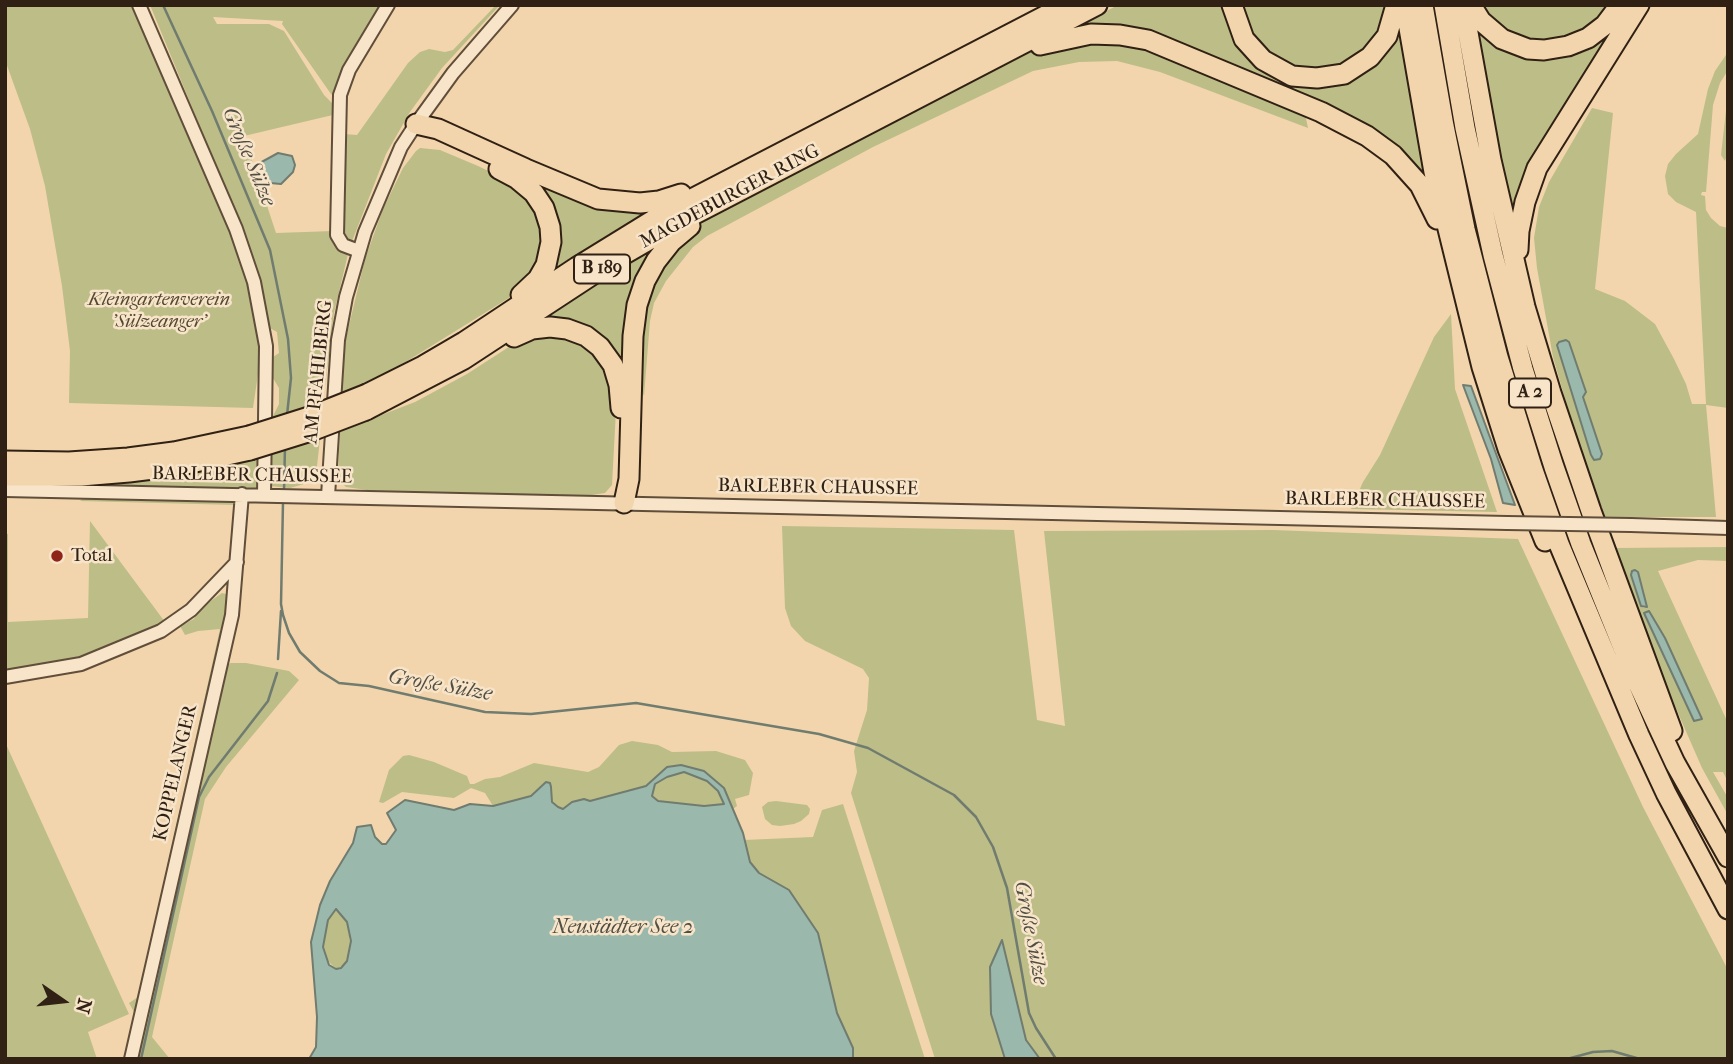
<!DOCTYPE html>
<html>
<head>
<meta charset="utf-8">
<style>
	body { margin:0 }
	#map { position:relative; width:1733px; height:1064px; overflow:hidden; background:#f2d5ac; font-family:"IM FELL French Canon",serif }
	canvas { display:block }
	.frame { position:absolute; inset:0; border:7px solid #302114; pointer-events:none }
	.north { position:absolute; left:28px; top:966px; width:70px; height:70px; -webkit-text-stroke:5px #f7e4c9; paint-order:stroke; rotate:104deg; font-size:19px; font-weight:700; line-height:28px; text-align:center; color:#302114 }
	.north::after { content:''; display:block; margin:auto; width:24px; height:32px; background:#302114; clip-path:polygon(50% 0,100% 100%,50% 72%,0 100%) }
</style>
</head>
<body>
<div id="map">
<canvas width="1733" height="1064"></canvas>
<div class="frame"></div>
<div class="north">N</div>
</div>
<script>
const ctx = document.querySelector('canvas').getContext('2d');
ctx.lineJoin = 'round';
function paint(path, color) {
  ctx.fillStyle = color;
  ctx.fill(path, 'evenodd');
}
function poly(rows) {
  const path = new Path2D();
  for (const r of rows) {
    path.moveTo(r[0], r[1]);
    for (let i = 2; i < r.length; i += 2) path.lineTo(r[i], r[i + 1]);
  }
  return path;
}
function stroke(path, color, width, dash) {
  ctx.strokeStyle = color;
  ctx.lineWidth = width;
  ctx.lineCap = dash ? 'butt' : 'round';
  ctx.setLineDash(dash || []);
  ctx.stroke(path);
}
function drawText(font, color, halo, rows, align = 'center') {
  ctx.font = font + ' "IM FELL French Canon",serif';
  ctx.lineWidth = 5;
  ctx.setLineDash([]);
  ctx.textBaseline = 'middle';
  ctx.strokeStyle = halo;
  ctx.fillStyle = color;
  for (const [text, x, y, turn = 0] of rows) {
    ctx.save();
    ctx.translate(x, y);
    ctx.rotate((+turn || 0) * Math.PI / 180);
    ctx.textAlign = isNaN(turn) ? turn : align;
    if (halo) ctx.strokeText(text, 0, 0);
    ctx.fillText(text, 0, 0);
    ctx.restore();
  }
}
paint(poly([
	[5,5,133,5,237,242,260,325,262,347,253,408,69,403,70,351,62,286,45,186,30,129,5,60],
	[150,5,384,5,337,98,331,94,282,24,283,21,213,17,217,24,269,24,284,31,324,95,334,105,337,114,244,136,276,233,333,231,336,245,348,254,334,313,325,386,314,385,313,402,324,403,316,475,313,474,311,481,304,484,290,488,269,486,272,418,279,404,279,388,271,375,271,361,273,357,279,353,277,332,268,327,233,207],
	[496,5,500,5,442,68,410,112,386,154,351,244,342,239,344,134,357,135,408,63,420,52,429,49,445,52,453,50],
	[1118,5,1227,5,1239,42,1330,84,1399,20,1433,186,1417,174,1224,65,1072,29],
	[1238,5,1390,5,1385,28,1352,64,1299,72,1258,49],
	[1476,5,1613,5,1568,42,1514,39],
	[1471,17,1524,55,1619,18,1513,229],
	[1120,39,1304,109,1308,128,1160,72,1117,61,1079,62,1033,71,873,147,707,236,693,247,666,281,654,303,650,321,644,396,636,375,645,290,693,227,1032,51,1055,43],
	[1728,52,1728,70,1720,83,1713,105,1706,192,1702,192,1701,195,1705,196,1706,210,1711,218,1720,226,1728,228,1728,408,1706,405,1716,517,1605,517,1573,427,1553,357,1537,268,1534,238,1539,207,1549,182,1592,108,1613,113,1595,289,1625,301,1655,324,1674,359,1686,384,1692,404,1706,404,1696,212,1676,202,1668,194,1665,176,1668,164,1676,154,1698,134,1708,89,1715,71],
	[1559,342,1586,392,1583,397,1591,455,1557,345],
	[1728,93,1728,151,1725,161,1721,155],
	[442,136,557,188,656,208,550,274,534,186],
	[420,148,440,150,478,166,501,177,528,198,543,228,540,266,512,296,391,371,341,393,345,342,365,259,383,209,403,168,416,151],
	[659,243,656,255,625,420,612,355,536,323],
	[1451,314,1455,389,1497,512,1351,509,1363,482,1380,455,1434,337],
	[534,335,576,339,604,362,616,410,612,485,605,493,585,496,374,491,346,487,340,481,338,470,340,431,415,402,467,374,515,343],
	[260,457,259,487,257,488,105,485,173,476],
	[85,497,230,499,236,505,80,501],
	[90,521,165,622,88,658,5,671,5,533,8,534,8,622,88,618],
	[782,526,1014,530,1037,720,1065,726,1044,531,1273,530,1518,539,1643,807,1728,970,1728,1059,1040,1059,1026,1040,1002,941,990,968,991,1014,1005,1059,935,1059,851,793,857,772,854,751,867,710,869,678,863,669,805,641,791,626,785,608],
	[1728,547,1728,561,1698,560,1658,571,1728,723,1728,782,1723,772,1713,772,1728,798,1728,815,1702,768,1643,633,1615,548],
	[1635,570,1638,572,1647,607,1643,608,1631,575],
	[222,593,230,595,231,599,140,1000,134,1012,129,1003,138,997,220,629,198,631,185,635,180,626,194,619,198,610],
	[231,663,246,663,289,671,299,680,226,767,205,799,152,1037,170,1059,133,1059,225,665],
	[632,741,658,745,672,752,716,751,745,760,753,773,749,795,735,799,737,806,733,809,724,788,681,765,647,786,589,801,584,799,572,802,563,809,558,807,552,802,551,787,546,782,531,796,493,806,485,793,471,788,454,798,402,792,383,803,379,802,389,770,403,756,409,755,434,762,467,776,470,784,474,784,485,779,500,777,534,763,588,772,599,767,619,745],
	[5,742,129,1014,88,1032,97,1059,5,1059],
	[684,772,707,781,718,791,724,804,704,806,658,801,652,796,655,784,667,777],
	[776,801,807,805,810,809,809,814,801,821,794,824,780,826,772,825,765,819,762,807,768,802],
	[843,804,925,1059,853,1059,853,1048,837,1013,818,933,789,890,759,873,750,862,744,840,813,837,822,810],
	[336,909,347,922,351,947,346,964,336,969,326,959,323,947,328,920]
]), '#bdbd88');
const water = poly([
	[278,153,292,156,295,165,293,172,281,184,270,183,259,172,258,164,278,153],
	[1566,340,1569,342,1586,392,1583,397,1602,454,1600,459,1594,460,1591,455,1557,345,1559,342,1566,340],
	[1463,385,1471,386,1515,505,1503,503,1491,459,1463,385],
	[1635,570,1638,572,1647,607,1641,606,1631,575,1632,571,1635,570],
	[1649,611,1665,638,1702,719,1694,721,1644,613,1649,611],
	[681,765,704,771,724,788,743,833,750,862,759,873,789,890,818,933,837,1013,853,1048,853,1059,309,1059,316,1047,317,1017,311,942,320,905,330,881,353,843,357,827,371,825,375,837,382,844,386,844,396,830,387,813,405,800,454,810,470,804,493,806,531,796,546,782,550,783,551,787,552,802,558,807,563,809,572,802,584,799,590,801,646,786,667,767,681,765],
	[684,772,707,781,718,791,724,804,704,806,658,801,652,796,655,784,667,777,684,772],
	[336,909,347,922,351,941,347,961,341,968,336,969,329,965,323,947,328,920,336,909],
	[1002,940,1026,1040,1040,1059,1005,1059,991,1014,990,967,1002,940]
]);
paint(water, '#9bb8ac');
stroke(water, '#707c6f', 2);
stroke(poly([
	[163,5,212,111,270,250,288,339,291,378,287,415],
	[284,492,285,446],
	[283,502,281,604,283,615,289,633,300,652,320,671,339,683,369,686,485,712,531,714,636,703,819,734,868,748,954,795,976,817,993,847,1007,888,1029,1013,1036,1028,1056,1059],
	[278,659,281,611],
	[141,1059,199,797,209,777,268,701,277,673],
	[1567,1059,1593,1052,1612,1051,1640,1059]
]), '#707c6f', 2.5);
const minor = poly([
	[139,5,236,229,254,282,266,346,264,495],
	[359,251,343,245,337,235,340,95,349,70,388,5],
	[5,490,1507,523],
	[328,496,338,340,346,297,365,232,401,147,416,124,453,73,512,5],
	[1631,525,1728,528],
	[5,677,81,664,161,631,191,610,237,562],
	[131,1059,232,615,242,494]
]);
const highway = poly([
	[1232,5,1244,39,1263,60,1292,76,1317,78,1344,74,1370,57,1387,36,1396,5],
	[1405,5,1434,172,1482,367,1508,449,1545,541],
	[1423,5,1444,126,1465,229,1498,357,1533,470,1559,544,1639,735,1666,793,1728,909],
	[1444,5,1465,128,1493,255,1523,369,1554,467,1581,544,1635,677,1675,763,1728,857],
	[1463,5,1491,160,1525,307,1551,393,1591,511,1672,731],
	[1471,5,1481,21,1502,39,1528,49,1544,50,1568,46,1588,38,1605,25,1620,5],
	[1040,45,1091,34,1120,35,1148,40,1321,112,1367,136,1393,155,1420,185,1437,219],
	[416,124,438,129,526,169,598,199,640,203,659,201,681,194],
	[499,169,516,178,534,193,544,208,550,227,551,242,546,265,538,279,521,295],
	[1518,250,1519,231,1525,202,1537,168,1639,5],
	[514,337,532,329,550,327,567,329,586,336,600,347,613,365,619,385,621,408],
	[367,394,423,366,464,342,577,267,663,214,1066,5],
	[366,410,464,359,621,256,685,219,1097,5],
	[5,461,69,462,128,458,174,452,249,436],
	[5,476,81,476,129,472,177,466,250,450],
	[624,503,629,479,633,336,637,305,645,281,656,261,671,242,690,226]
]);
stroke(minor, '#604e3a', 16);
stroke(highway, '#302114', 23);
stroke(minor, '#f7e4c9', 12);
stroke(highway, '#f2d5ac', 19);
const minorBridge = poly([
	[1507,523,1631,525]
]);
const highwayBridge = poly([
	[249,436,309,417,367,394],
	[250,450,311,431,366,410]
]);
stroke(minorBridge, '#604e3a', 16, []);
stroke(highwayBridge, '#302114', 23, []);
stroke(minorBridge, '#f7e4c9', 12);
stroke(highwayBridge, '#f2d5ac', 19);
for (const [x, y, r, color] of [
	[57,556,7,"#8f2418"]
]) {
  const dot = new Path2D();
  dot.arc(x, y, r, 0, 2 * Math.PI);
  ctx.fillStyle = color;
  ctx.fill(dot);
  stroke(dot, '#f7e4c9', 2.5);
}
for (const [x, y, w] of [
	[602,269,56],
	[1530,393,42]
]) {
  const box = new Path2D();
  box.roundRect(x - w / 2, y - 14.5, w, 29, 5);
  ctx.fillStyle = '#f7e4c9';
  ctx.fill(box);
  stroke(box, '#302114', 2);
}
drawText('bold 18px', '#302114', null, [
	["B 189",602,269],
	["A 2",1530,393]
]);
drawText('19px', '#302114', '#f7e4c9', [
	["MAGDEBURGER RING",730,197,-28],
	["AM PFAHLBERG",319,372,-84],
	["BARLEBER CHAUSSEE",252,476,1],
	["BARLEBER CHAUSSEE",818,488,1],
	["BARLEBER CHAUSSEE",1385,501,1],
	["KOPPELANGER",176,773,-77]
]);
drawText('italic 19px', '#534831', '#f7e4c9', [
	["Kleingartenverein",159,300],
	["'Sülzeanger'",159,322]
]);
drawText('19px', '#302114', '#f7e4c9', [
	["Total",71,556]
], 'left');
drawText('italic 21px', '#504e42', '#f7e4c9', [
	["Große Sülze",248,157,67],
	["Große Sülze",440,686,10],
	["Neustädter See 2",623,928],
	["Große Sülze",1030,933,79]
]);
</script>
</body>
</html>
